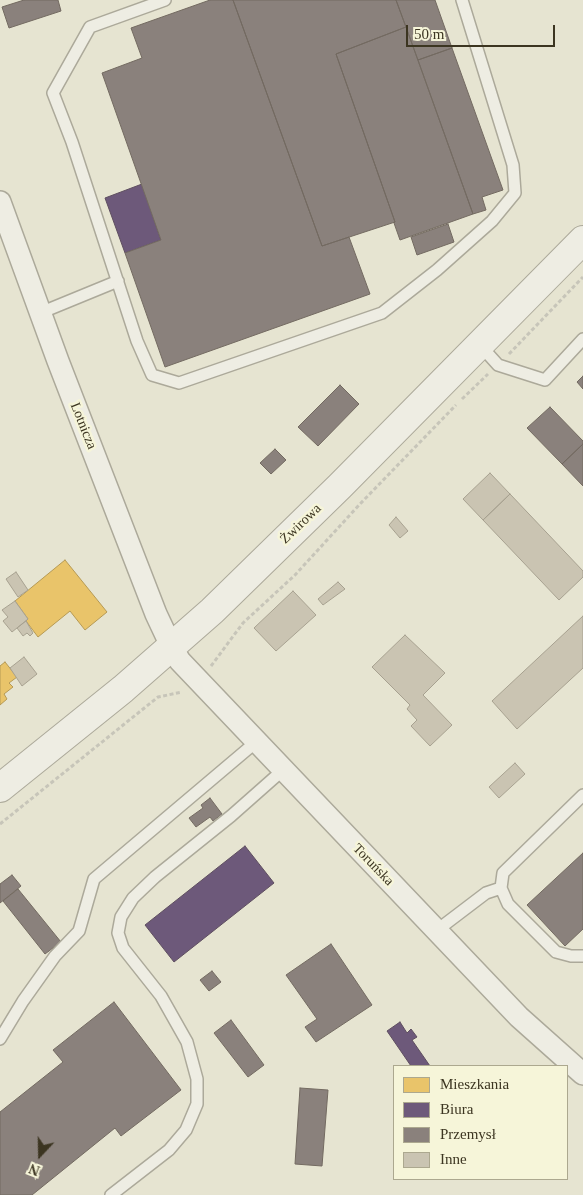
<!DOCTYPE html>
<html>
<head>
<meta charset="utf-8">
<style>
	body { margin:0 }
	#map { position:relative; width:583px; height:1195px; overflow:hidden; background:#e6e4d1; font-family:Georgia,serif }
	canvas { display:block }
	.legend { position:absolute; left:393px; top:1065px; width:175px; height:115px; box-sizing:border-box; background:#f6f5d9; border:1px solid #aca88f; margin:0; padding:6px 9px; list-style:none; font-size:15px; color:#3c3521 }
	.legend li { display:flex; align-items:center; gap:10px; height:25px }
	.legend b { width:25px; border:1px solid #aca88f }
	.north { position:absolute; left:15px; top:1130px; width:50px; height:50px; -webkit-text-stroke:4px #f6f5d9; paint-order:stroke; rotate:201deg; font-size:14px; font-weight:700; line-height:20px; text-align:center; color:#3c3521 }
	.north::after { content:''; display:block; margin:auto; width:18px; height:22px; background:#3c3521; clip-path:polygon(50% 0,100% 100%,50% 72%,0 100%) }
	.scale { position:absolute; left:406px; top:25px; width:149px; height:22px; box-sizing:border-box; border:2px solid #3c3521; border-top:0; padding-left:6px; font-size:15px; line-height:18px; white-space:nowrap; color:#3c3521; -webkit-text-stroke:4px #f6f5d9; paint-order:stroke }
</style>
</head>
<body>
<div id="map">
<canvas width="583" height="1195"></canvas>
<ul class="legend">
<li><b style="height:14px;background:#e9c46a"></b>Mieszkania</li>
<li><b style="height:14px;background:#6d597a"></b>Biura</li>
<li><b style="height:14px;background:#8a817c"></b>Przemysł</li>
<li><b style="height:14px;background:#cac4b2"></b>Inne</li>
</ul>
<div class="north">N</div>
<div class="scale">50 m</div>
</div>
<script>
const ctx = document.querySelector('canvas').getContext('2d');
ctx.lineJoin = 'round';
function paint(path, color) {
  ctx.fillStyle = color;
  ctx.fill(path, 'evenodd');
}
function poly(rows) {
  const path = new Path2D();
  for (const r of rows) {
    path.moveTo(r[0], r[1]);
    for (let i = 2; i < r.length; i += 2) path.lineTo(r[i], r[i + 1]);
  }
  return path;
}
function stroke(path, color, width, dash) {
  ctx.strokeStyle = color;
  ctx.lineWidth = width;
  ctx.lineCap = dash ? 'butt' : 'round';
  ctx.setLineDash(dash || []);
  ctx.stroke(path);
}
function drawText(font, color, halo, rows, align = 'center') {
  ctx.font = font + ' Georgia,serif';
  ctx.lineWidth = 5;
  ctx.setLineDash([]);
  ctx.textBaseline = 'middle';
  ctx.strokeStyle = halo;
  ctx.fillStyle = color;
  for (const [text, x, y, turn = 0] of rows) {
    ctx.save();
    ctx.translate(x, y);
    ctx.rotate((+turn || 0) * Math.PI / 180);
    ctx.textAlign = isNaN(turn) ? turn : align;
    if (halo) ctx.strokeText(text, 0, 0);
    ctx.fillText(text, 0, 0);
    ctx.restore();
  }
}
const homes = poly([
	[65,560,107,612,85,630,70,611,38,637,26,621,28,619,15,601,65,560],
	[5,662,17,677,9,683,13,687,4,694,7,699,0,705,0,666,5,662]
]);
paint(homes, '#e9c46a');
stroke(homes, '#b59954', 1);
const offices = poly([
	[142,184,161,240,125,253,105,198,142,184],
	[245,846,274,883,174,962,145,925,245,846],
	[400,1022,407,1033,411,1029,417,1037,412,1040,430,1066,411,1066,387,1031,400,1022]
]);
paint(offices, '#6d597a');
stroke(offices, '#5e4e5f', 1);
const industry = poly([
	[24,0,58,0,61,11,9,28,2,7,24,0],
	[210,0,233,0,322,246,349,237,370,294,165,367,125,253,161,240,102,73,142,58,131,28,210,0],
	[233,0,396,0,406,27,336,54,395,222,322,246,233,0],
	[396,0,435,0,452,48,418,60,396,0],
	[406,27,473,214,400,240,394,223,395,222,336,54,406,27],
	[452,48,503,190,482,197,486,210,473,214,418,60,452,48],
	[448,224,454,242,417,255,411,237,448,224],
	[583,376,583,389,577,382,583,376],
	[340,385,359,404,318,446,298,427,340,385],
	[550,407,583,441,583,444,562,464,527,428,550,407],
	[583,444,583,486,562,464,583,444],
	[275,449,286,460,271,474,260,463,275,449],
	[210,798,222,814,213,821,210,817,196,827,189,818,203,808,201,805,210,798],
	[583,853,583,929,565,946,527,905,583,853],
	[12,875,21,886,0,903,0,884,12,875],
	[18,889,61,942,45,954,3,901,18,889],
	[331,944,372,1005,316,1042,305,1027,317,1019,286,975,331,944],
	[212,971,221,982,209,991,200,980,212,971],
	[114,1002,181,1090,121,1136,115,1128,32,1195,0,1195,0,1112,63,1062,53,1050,114,1002],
	[231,1020,264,1065,248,1077,214,1033,231,1020],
	[300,1088,328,1090,322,1166,295,1164,300,1088]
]);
paint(industry, '#8a817c');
stroke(industry, '#736a61', 1);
const building = poly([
	[490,473,510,494,483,520,463,499,490,473],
	[510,494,583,571,583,577,559,600,483,520,510,494],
	[396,517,408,531,400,538,389,525,396,517],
	[16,572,28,590,18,597,6,579,16,572],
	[338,582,345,589,323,605,318,599,338,582],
	[293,591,316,615,276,651,254,628,293,591],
	[15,601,28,619,12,632,3,621,8,617,2,610,15,601],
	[583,616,583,668,517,729,492,701,583,616],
	[26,621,33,633,30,636,27,633,23,636,17,628,26,621],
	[405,635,445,673,423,695,452,725,430,746,411,726,417,720,407,709,410,705,372,667,405,635],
	[24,657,37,674,22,686,10,668,24,657],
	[515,763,525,774,499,798,489,787,515,763]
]);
paint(building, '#cac4b2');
stroke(building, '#a7a190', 1);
const service = poly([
	[165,0,90,27,53,93,72,142,137,341,152,375,179,383,382,313,437,270,492,221,515,193,513,165,462,0],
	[40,313,118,281],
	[480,345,498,365,545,380,583,339],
	[583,795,503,873,501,888,508,904,556,952,571,956,583,956],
	[436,931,486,893,501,888],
	[0,1039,23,1001,55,956,79,931,94,879,256,742],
	[111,1195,169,1150,186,1130,197,1104,197,1079,187,1042,161,996,123,948,118,933,121,917,133,898,155,877,231,816,283,770]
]);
const minor = poly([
	[0,202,58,361,156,614,172,648,180,661,519,1017,583,1074]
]);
const tertiary = poly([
	[0,788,123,689,212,611,340,486,583,240]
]);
stroke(service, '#aca99a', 14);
stroke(minor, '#aca99a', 24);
stroke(tertiary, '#aca99a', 30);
stroke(poly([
	[509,354,583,277],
	[462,399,488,374],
	[211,666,243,623,295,575,360,504,456,405],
	[0,824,158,697,182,692]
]), '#c7c5b9', 3, [4, 2.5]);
stroke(service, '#eeede3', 11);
stroke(minor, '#eeede3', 21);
stroke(tertiary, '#eeede3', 28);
drawText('14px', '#3c3521', '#f6f5d9', [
	["Lotnicza",83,426,68],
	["Żwirowa",301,524,-44],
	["Toruńska",373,865,46]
]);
</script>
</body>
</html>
